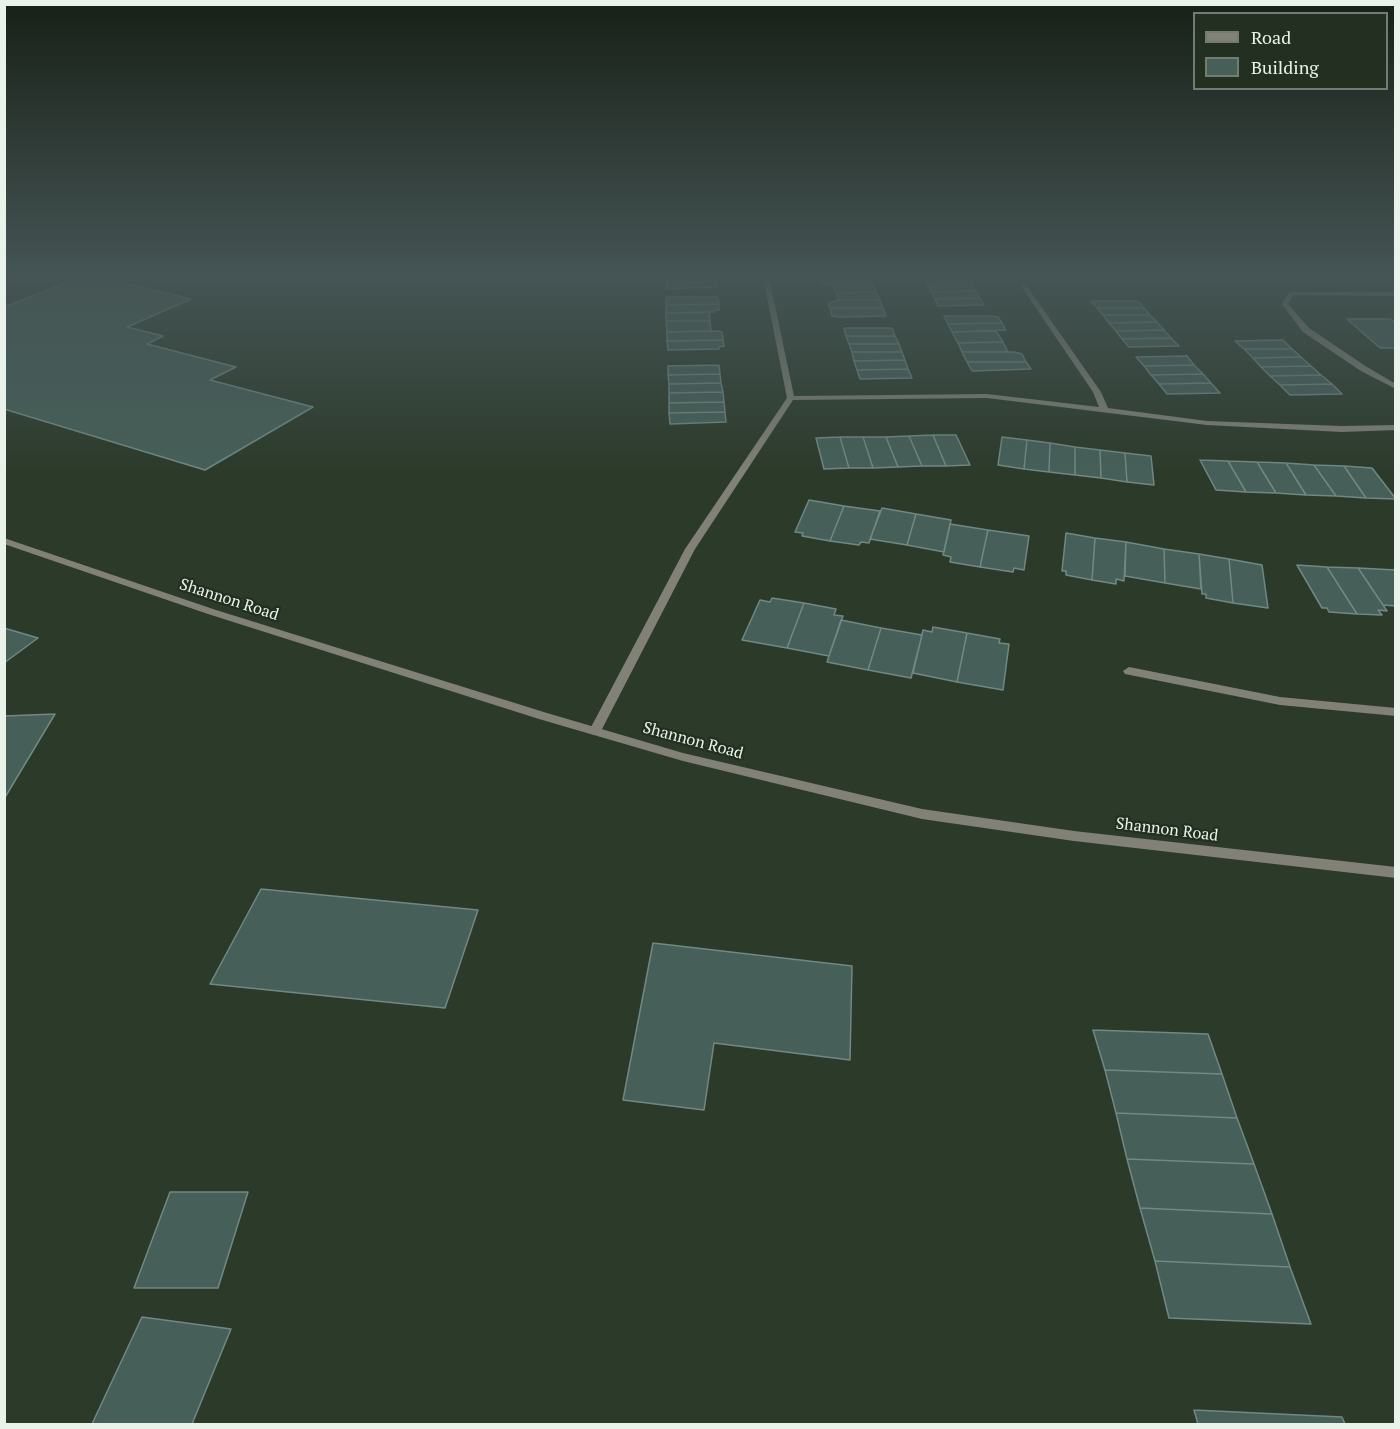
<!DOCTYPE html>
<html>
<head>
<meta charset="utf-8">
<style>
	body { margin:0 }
	#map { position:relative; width:1400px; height:1429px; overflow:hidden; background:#2c3a2a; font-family:"PT Serif",serif }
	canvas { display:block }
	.frame { position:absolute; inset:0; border:6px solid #eaf3e9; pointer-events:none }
	.legend { position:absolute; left:1193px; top:12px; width:195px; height:78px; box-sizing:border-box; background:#222f21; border:2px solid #727d71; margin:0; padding:8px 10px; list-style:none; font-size:18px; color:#eaf3e9 }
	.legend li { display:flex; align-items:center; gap:12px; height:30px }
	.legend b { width:30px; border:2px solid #727d71 }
</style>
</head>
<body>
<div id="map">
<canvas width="1400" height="1429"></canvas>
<div class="frame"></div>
<ul class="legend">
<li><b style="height:8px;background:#818178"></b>Road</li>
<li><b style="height:16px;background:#465f58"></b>Building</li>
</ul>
</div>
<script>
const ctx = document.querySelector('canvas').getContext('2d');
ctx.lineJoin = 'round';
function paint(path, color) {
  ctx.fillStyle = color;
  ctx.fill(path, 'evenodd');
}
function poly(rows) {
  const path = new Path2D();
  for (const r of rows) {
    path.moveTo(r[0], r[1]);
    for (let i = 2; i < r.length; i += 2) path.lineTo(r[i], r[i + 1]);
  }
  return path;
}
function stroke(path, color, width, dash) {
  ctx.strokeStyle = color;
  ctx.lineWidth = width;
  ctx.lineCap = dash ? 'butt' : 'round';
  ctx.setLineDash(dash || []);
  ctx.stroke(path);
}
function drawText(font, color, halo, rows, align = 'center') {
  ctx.font = font + ' "PT Serif",serif';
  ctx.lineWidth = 4.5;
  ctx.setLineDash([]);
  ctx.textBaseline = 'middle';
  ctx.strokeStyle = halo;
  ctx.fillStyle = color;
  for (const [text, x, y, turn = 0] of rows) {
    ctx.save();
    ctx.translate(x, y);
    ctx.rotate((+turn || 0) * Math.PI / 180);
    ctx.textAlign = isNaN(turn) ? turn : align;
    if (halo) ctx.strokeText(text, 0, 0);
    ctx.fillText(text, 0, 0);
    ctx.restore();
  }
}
const building = poly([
	[82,277,98,277,191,299,127,327,163,336,147,344,236,367,210,380,313,407,205,470,4,409,4,307,82,277],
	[666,277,716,277,716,282,666,282,666,277],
	[820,277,870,277,873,283,828,284,822,283,820,277],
	[968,278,972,285,927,285,924,279,968,278],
	[666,282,716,282,717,287,666,289,666,282],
	[873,283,876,292,836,293,832,284,873,283],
	[927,285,972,285,976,291,931,292,927,285],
	[976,291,980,298,935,299,931,292,976,291],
	[876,292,880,300,839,300,836,293,876,292],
	[666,297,717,297,719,304,666,305,666,297],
	[980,298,984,305,938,306,935,299,980,298],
	[839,300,880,300,883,308,830,308,828,303,839,300],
	[1091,301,1138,301,1144,308,1097,308,1091,301],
	[719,304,719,310,714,310,715,312,666,313,666,305,719,304],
	[830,308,883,308,886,316,838,317,832,316,830,308],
	[1097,308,1144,308,1150,315,1103,315,1097,308],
	[709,312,710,321,666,321,666,313,709,312],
	[1103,315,1150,315,1157,322,1109,323,1103,315],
	[944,316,992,316,998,317,1002,323,948,324,944,316],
	[1347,319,1390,319,1396,323,1396,348,1380,348,1347,319],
	[666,321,710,321,711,331,667,332,666,321],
	[1157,322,1164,330,1116,331,1109,323,1157,322],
	[1002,323,1006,330,952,332,948,324,1002,323],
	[844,328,892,328,895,336,846,336,844,328],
	[1164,330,1171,338,1122,339,1116,331,1164,330],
	[717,331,722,332,723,340,667,341,667,332,717,331],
	[996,331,1003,342,958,343,952,332,996,331],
	[846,336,895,336,899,344,849,344,846,336],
	[1171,338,1179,346,1129,347,1122,339,1171,338],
	[723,340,724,346,719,347,719,349,668,350,667,341,723,340],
	[1283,340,1292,349,1244,349,1235,341,1283,340],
	[1003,342,1008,352,962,352,958,343,1003,342],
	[849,344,899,344,902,352,852,352,849,344],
	[1244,349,1292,349,1301,357,1253,358,1244,349],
	[852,352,902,352,905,360,854,361,852,352],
	[962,352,1014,352,1022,354,1026,362,967,362,962,352],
	[1187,356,1194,365,1144,366,1136,357,1187,356],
	[1301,357,1311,366,1261,367,1253,358,1301,357],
	[905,360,908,369,857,370,854,361,905,360],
	[967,362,1026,362,1031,369,972,371,967,362],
	[719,365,720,374,668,375,668,366,719,365],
	[1194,365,1203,374,1151,375,1144,366,1194,365],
	[1311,366,1321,375,1270,376,1261,367,1311,366],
	[908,369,912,378,860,379,857,370,908,369],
	[720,374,721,383,669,384,668,375,720,374],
	[1203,374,1211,383,1159,384,1151,375,1203,374],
	[1321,375,1332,384,1280,385,1270,376,1321,375],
	[721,383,723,392,669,393,669,384,721,383],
	[1211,383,1220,393,1167,394,1159,384,1211,383],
	[1332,384,1342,394,1290,395,1280,385,1332,384],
	[723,392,724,402,669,403,669,393,723,392],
	[724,402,725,412,669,413,669,403,724,402],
	[725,412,726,422,670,424,669,413,725,412],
	[933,435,956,435,970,465,946,466,933,435],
	[933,435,946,466,922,466,909,436,933,435],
	[909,436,922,466,898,467,886,437,909,436],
	[840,437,849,468,824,469,816,438,840,437],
	[840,437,863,437,873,468,849,468,840,437],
	[863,437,886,437,898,467,873,468,863,437],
	[1002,437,1027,440,1024,469,998,465,1002,437],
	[1027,440,1050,443,1049,472,1024,469,1027,440],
	[1050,443,1075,447,1075,475,1049,472,1050,443],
	[1075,447,1100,450,1101,478,1075,475,1075,447],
	[1100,450,1125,453,1127,482,1101,478,1100,450],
	[1125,453,1151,456,1154,485,1127,482,1125,453],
	[1200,460,1228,461,1246,492,1216,490,1200,460],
	[1228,461,1257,462,1276,493,1246,492,1228,461],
	[1257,462,1286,463,1306,495,1276,493,1257,462],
	[1286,463,1314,465,1336,496,1306,495,1286,463],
	[1314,465,1344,466,1366,498,1336,496,1314,465],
	[1344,466,1372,468,1396,499,1366,498,1344,466],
	[809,500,844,506,830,541,802,536,803,533,795,532,809,500],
	[844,506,880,511,869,543,861,542,859,545,830,541,844,506],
	[882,508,916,514,907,545,870,539,882,508],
	[916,514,951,520,944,552,907,545,916,514],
	[950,524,988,530,980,567,950,562,951,557,943,555,950,524],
	[988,530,1029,536,1024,570,1014,568,1013,572,980,567,988,530],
	[1066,533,1095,538,1092,580,1066,575,1066,571,1062,571,1066,533],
	[1095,538,1126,542,1124,581,1116,579,1116,584,1092,580,1095,538],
	[1126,542,1164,549,1165,583,1125,576,1126,542],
	[1164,549,1199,554,1201,589,1165,583,1164,549],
	[1199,554,1229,559,1233,603,1206,598,1206,594,1202,594,1199,554],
	[1229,559,1262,565,1268,608,1233,603,1229,559],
	[1297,565,1327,567,1357,614,1329,612,1327,608,1322,608,1297,565],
	[1327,567,1358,568,1387,611,1378,610,1382,615,1357,614,1327,567],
	[1358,568,1396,570,1396,606,1383,605,1358,568],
	[772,598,804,603,787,648,742,640,760,600,770,602,772,598],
	[804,603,836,609,834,615,843,616,829,656,787,648,804,603],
	[841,620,881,628,868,670,827,662,841,620],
	[933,627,967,633,957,682,913,673,923,630,932,632,933,627],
	[4,628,38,638,4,663,4,628],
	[881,628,922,635,911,678,868,670,881,628],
	[967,633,1000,639,999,643,1009,644,1003,690,957,682,967,633],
	[55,714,4,799,4,716,55,714],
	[261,889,478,910,445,1008,210,984,261,889],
	[653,943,852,966,850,1060,714,1043,704,1110,623,1100,653,943],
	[1093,1030,1208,1034,1222,1074,1105,1070,1093,1030],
	[1105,1070,1222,1074,1237,1118,1116,1113,1105,1070],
	[1116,1113,1237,1118,1254,1164,1127,1159,1116,1113],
	[1127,1159,1254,1164,1272,1214,1140,1208,1127,1159],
	[170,1192,248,1192,218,1288,134,1288,170,1192],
	[1140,1208,1272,1214,1290,1267,1155,1261,1140,1208],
	[1155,1261,1290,1267,1311,1324,1169,1318,1155,1261],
	[142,1317,231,1329,192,1424,92,1424,142,1317],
	[1194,1410,1342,1417,1345,1424,1198,1424,1194,1410]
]);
paint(building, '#465f58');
stroke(building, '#708a83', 1.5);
paint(poly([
	[763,277,769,277,794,396,987,394,1099,407,1093,392,1021,286,1024,284,1026,285,1101,392,1108,408,1207,421,1342,426,1396,425,1396,430,1342,432,1207,425,987,398,793,400,695,549,601,731,595,735,591,734,589,731,685,549,787,398,763,277],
	[1289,292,1396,292,1396,296,1293,295,1288,304,1309,328,1367,367,1396,384,1396,389,1361,371,1303,332,1282,304,1289,292],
	[1129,667,1280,697,1396,708,1396,716,1280,705,1125,674,1123,671,1129,667]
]), '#818178');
paint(poly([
	[4,538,216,610,547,713,683,753,922,809,1074,831,1396,867,1396,878,1074,841,922,819,683,761,539,719,208,614,4,544,4,538]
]), '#818178');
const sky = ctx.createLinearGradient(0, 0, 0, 477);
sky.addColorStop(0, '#182017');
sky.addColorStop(0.58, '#455555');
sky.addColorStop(1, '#45555500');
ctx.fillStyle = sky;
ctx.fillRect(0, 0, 1400, 477);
drawText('16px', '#eaf3e9', '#222f21', [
	["Shannon Road",229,600,18],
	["Shannon Road",693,741,15],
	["Shannon Road",1167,830,7]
]);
</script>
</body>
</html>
